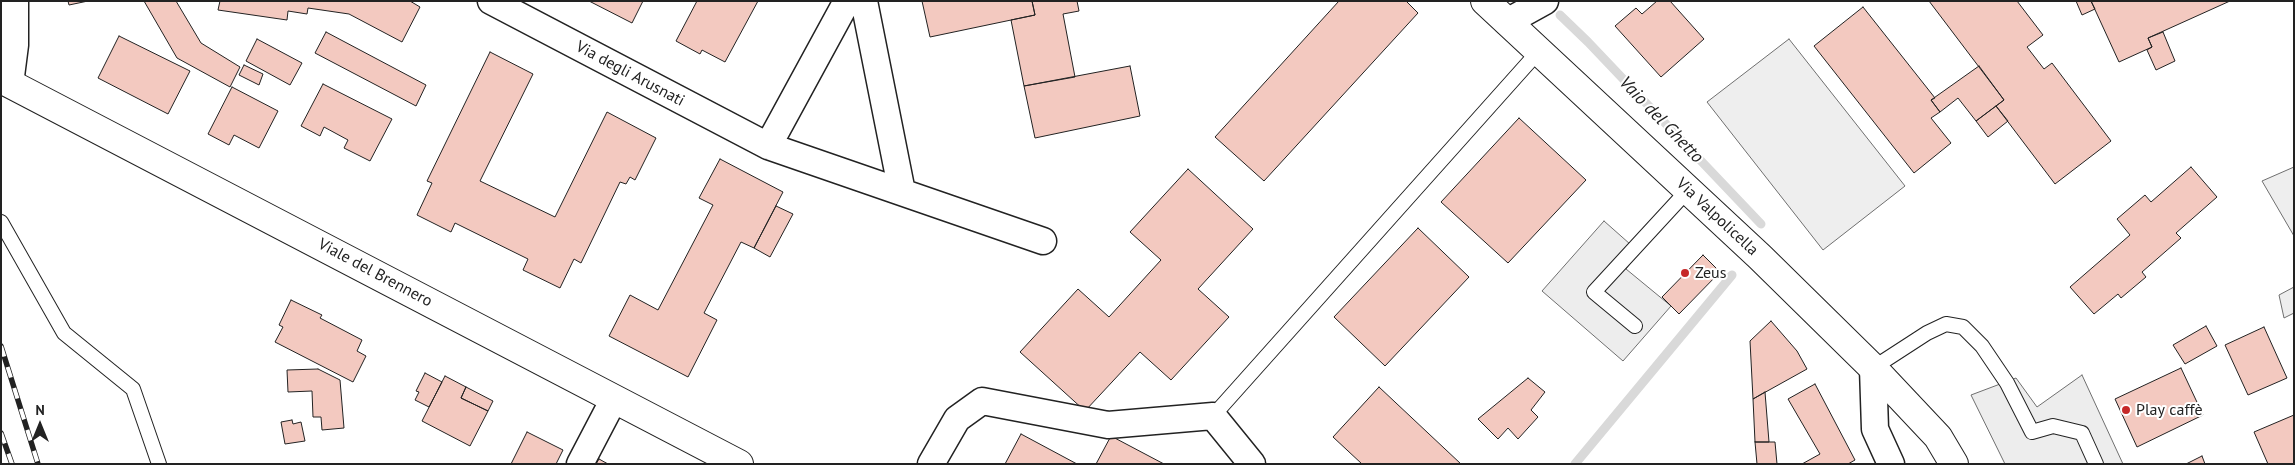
<!DOCTYPE html>
<html>
<head>
<meta charset="utf-8">
<style>
	body { margin:0 }
	#map { position:relative; width:2295px; height:465px; overflow:hidden; background:#fff; font-family:"PT Sans",sans-serif }
	canvas { display:block }
	.frame { position:absolute; inset:0; border:2px solid #222; pointer-events:none }
	.north { position:absolute; left:15px; top:400px; width:50px; height:50px; -webkit-text-stroke:4px #fff; paint-order:stroke; rotate:0deg; font-size:14px; font-weight:700; line-height:20px; text-align:center; color:#222 }
	.north::after { content:''; display:block; margin:auto; width:18px; height:22px; background:#222; clip-path:polygon(50% 0,100% 100%,50% 72%,0 100%) }
</style>
</head>
<body>
<div id="map">
<canvas width="2295" height="465"></canvas>
<div class="frame"></div>
<div class="north">N</div>
</div>
<script>
const ctx = document.querySelector('canvas').getContext('2d');
ctx.lineJoin = 'round';
function paint(path, color) {
  ctx.fillStyle = color;
  ctx.fill(path, 'evenodd');
}
function poly(rows) {
  const path = new Path2D();
  for (const r of rows) {
    path.moveTo(r[0], r[1]);
    for (let i = 2; i < r.length; i += 2) path.lineTo(r[i], r[i + 1]);
  }
  return path;
}
function stroke(path, color, width, dash) {
  ctx.strokeStyle = color;
  ctx.lineWidth = width;
  ctx.lineCap = dash ? 'butt' : 'round';
  ctx.setLineDash(dash || []);
  ctx.stroke(path);
}
function drawText(font, color, halo, rows, align = 'center') {
  ctx.font = font + ' "PT Sans",sans-serif';
  ctx.lineWidth = 4;
  ctx.setLineDash([]);
  ctx.textBaseline = 'middle';
  ctx.strokeStyle = halo;
  ctx.fillStyle = color;
  for (const [text, x, y, turn = 0] of rows) {
    ctx.save();
    ctx.translate(x, y);
    ctx.rotate((+turn || 0) * Math.PI / 180);
    ctx.textAlign = isNaN(turn) ? turn : align;
    if (halo) ctx.strokeText(text, 0, 0);
    ctx.fillText(text, 0, 0);
    ctx.restore();
  }
}
const green = poly([
	[1789,39,1905,186,1823,250,1707,102,1789,39],
	[2294,167,2294,236,2262,181,2294,167]
]);
paint(green, '#eee');
stroke(green, '#6f6f6f', 1);
const parking = poly([
	[1604,221,1639,252,1626,269,1671,306,1623,361,1542,291,1604,221],
	[2294,287,2294,313,2284,318,2279,295,2294,287],
	[2082,375,2123,464,2005,464,1971,395,2016,378,2037,407,2082,375]
]);
paint(parking, '#ededed');
stroke(parking, '#6f6f6f', 1);
stroke(poly([
	[1560,15,1588,42,1761,224],
	[1575,464,1732,275]
]), '#d9d9d9', 9);
const building = poly([
	[68,1,88,1,69,5,68,1],
	[144,1,176,1,201,43,240,67,230,87,177,58,144,1],
	[220,1,410,1,420,7,402,42,349,14,308,8,307,14,288,11,287,20,218,10,220,1],
	[589,1,643,1,632,23,589,1],
	[697,1,758,1,725,62,702,50,700,54,676,41,697,1],
	[922,1,1032,1,1035,15,930,37,922,1],
	[1032,1,1077,1,1079,11,1063,14,1075,77,1024,86,1011,20,1035,15,1032,1],
	[1339,1,1406,1,1418,13,1264,181,1215,137,1339,1],
	[1657,1,1670,1,1704,39,1661,77,1615,26,1636,8,1642,14,1657,1],
	[1929,1,2017,1,2043,35,2027,47,2044,69,2052,63,2111,141,2055,184,1996,106,2004,100,1929,1],
	[2076,1,2091,1,2095,9,2082,15,2076,1],
	[2091,1,2230,1,2148,38,2152,47,2119,62,2091,1],
	[1863,7,1935,98,1931,100,1940,112,1931,118,1951,143,1914,173,1814,46,1863,7],
	[326,32,426,85,416,106,315,53,326,32],
	[2163,32,2175,61,2156,70,2147,50,2152,47,2148,38,2163,32],
	[119,36,190,71,168,114,98,78,119,36],
	[257,39,302,63,290,85,246,61,257,39],
	[490,52,533,74,480,181,555,217,607,112,656,138,635,180,630,177,626,184,620,182,581,263,574,259,560,288,523,270,528,259,455,223,451,232,417,215,432,183,427,181,490,52],
	[244,65,263,74,259,85,239,75,244,65],
	[1130,66,1140,116,1035,138,1024,86,1130,66],
	[1979,66,2004,100,1976,121,1958,98,1940,112,1931,100,1979,66],
	[323,84,392,119,370,161,344,148,348,140,324,127,320,136,301,126,323,84],
	[232,87,278,111,259,148,234,135,229,145,208,134,232,87],
	[1996,106,2008,121,1988,137,1976,121,1996,106],
	[1519,118,1586,180,1508,263,1441,202,1519,118],
	[720,159,783,192,754,248,741,242,704,313,717,320,688,377,609,336,630,295,658,310,713,205,699,198,720,159],
	[2191,167,2217,197,2176,233,2181,238,2142,272,2146,277,2121,298,2118,294,2094,314,2070,287,2130,235,2117,219,2145,195,2151,202,2191,167],
	[1188,169,1253,229,1198,289,1229,317,1171,380,1140,352,1085,411,1020,352,1078,289,1109,317,1161,260,1130,232,1188,169],
	[776,206,793,214,770,257,754,248,776,206],
	[1418,228,1469,277,1385,366,1334,317,1418,228],
	[1703,255,1720,272,1679,314,1662,297,1703,255],
	[291,300,322,315,320,318,362,340,357,351,366,356,353,382,275,342,283,327,279,325,291,300],
	[1771,321,1797,351,1807,369,1753,399,1750,341,1771,321],
	[2206,326,2217,346,2185,364,2173,345,2206,326],
	[2264,327,2287,378,2248,395,2225,345,2264,327],
	[2181,368,2203,415,2137,447,2115,399,2181,368],
	[318,369,340,380,344,428,322,430,321,417,313,417,312,391,288,392,287,370,318,369],
	[425,373,442,382,429,407,415,400,419,392,416,391,425,373],
	[445,376,466,387,461,398,488,411,470,446,422,421,445,376],
	[1528,378,1545,392,1531,410,1538,417,1518,439,1508,428,1498,439,1478,419,1528,378],
	[1815,384,1855,460,1848,464,1802,464,1820,454,1788,399,1815,384],
	[466,387,493,401,488,411,461,398,466,387],
	[1379,387,1461,464,1362,464,1333,437,1379,387],
	[1765,392,1769,442,1755,442,1753,399,1765,392],
	[2294,415,2294,464,2268,464,2254,432,2294,415],
	[292,420,293,424,301,422,305,441,285,444,281,422,292,420],
	[527,432,563,450,556,464,511,464,527,432],
	[1021,434,1077,464,1005,464,1021,434],
	[1111,436,1164,464,1096,464,1111,436],
	[1755,442,1775,442,1777,464,1757,464,1755,442],
	[2202,456,2205,464,2186,464,2202,456],
	[599,459,608,464,596,464,599,459]
]);
paint(building, '#f3c9c0');
stroke(building, '#222', 1);
const service = poly([
	[1,222,64,333,133,389,159,464],
	[1635,326,1594,292,1688,190],
	[1873,368,1927,333,1946,324,1963,327,1982,346,2007,383,2032,432,2053,426,2082,433,2096,464],
	[1213,416,1538,52]
]);
const minor = poly([
	[491,1,768,146,1043,241],
	[864,1,902,192],
	[1507,22,1545,1],
	[10,84,15,45,15,1],
	[768,146,847,1],
	[1873,368,1875,429,1891,464],
	[580,464,614,399],
	[931,464,957,419,982,401,1108,425,1213,416,1252,464]
]);
const secondary = poly([
	[1485,1,1760,257,1873,368,1938,437,1954,464]
]);
const primary = poly([
	[1,79,739,464]
]);
stroke(service, '#222', 16);
stroke(minor, '#222', 29);
stroke(secondary, '#222', 30);
stroke(primary, '#222', 30);
stroke(service, '#fff', 14);
stroke(minor, '#fff', 26);
stroke(secondary, '#fff', 28);
stroke(primary, '#fff', 28);
const rail = poly([
	[1,346,38,464],
	[1,433,12,464]
]);
stroke(rail, '#222', 5.5);
stroke(rail, '#fff', 4, [11]);
for (const [x, y, r, color] of [
	[1685,273,5,"#c62828"],
	[2126,410,5,"#c62828"]
]) {
  const dot = new Path2D();
  dot.arc(x, y, r, 0, 2 * Math.PI);
  ctx.fillStyle = color;
  ctx.fill(dot);
  stroke(dot, '#fff', 2);
}
drawText('16px', '#222', '#fff', [
	["Via degli Arusnati",630,74,28],
	["Via Valpolicella",1717,217,43],
	["Viale del Brennero",375,273,28]
]);
drawText('16px', '#222', '#fff', [
	["Zeus",1695,273],
	["Play caffè",2136,410]
], 'left');
drawText('italic 18px', '#222', '#fff', [
	["Vaio del Ghetto",1661,120,46]
]);
</script>
</body>
</html>
